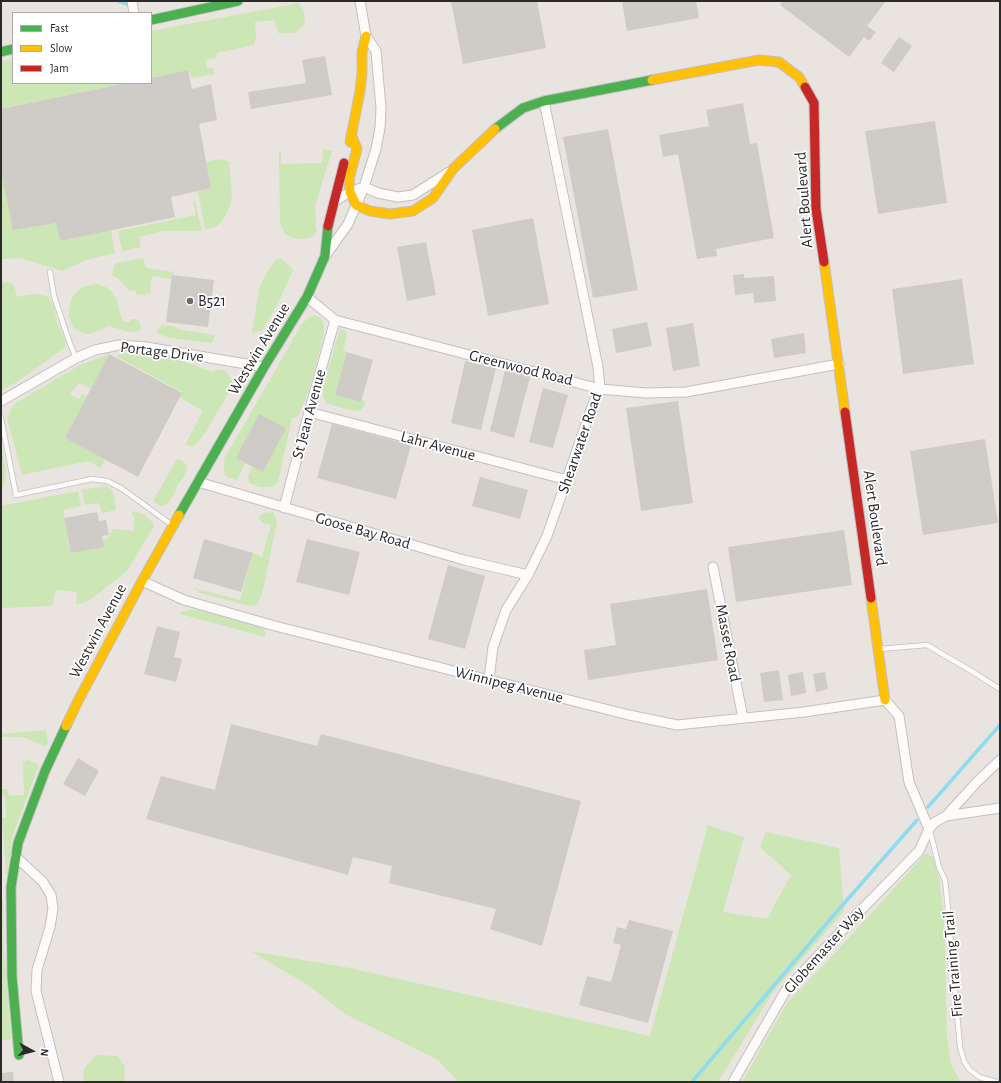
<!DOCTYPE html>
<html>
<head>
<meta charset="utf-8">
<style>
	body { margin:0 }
	#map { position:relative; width:1001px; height:1083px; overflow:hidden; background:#e9e4df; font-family:"Alegreya Sans",sans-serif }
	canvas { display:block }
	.frame { position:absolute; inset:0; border:2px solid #2a2a2a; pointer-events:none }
	.legend { position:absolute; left:12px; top:12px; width:140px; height:72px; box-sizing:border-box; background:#fff; border:1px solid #aaa; margin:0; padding:5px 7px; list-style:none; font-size:12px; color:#2a2a2a }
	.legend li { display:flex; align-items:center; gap:8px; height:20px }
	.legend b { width:20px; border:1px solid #aaa }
	.north { position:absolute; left:12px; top:1031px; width:40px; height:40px; -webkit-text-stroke:3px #fff; paint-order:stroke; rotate:97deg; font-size:11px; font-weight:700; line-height:16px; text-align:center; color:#2a2a2a }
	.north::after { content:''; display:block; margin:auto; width:14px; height:18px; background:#2a2a2a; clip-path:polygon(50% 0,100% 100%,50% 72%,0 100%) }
</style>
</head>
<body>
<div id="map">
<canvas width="1001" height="1083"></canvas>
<div class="frame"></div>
<ul class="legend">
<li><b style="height:5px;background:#4caf50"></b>Fast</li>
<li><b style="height:5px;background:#ffc107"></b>Slow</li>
<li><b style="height:5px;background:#c62828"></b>Jam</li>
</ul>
<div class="north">N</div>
</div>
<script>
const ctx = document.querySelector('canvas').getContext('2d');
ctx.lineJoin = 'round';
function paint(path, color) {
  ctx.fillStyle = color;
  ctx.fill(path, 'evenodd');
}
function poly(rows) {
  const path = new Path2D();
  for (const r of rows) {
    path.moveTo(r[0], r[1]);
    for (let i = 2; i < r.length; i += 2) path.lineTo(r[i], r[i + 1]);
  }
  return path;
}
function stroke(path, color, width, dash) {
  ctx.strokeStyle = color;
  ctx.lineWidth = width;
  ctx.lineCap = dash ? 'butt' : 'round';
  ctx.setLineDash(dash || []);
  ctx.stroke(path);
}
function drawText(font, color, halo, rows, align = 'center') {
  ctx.font = font + ' "Alegreya Sans",sans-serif';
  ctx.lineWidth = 3.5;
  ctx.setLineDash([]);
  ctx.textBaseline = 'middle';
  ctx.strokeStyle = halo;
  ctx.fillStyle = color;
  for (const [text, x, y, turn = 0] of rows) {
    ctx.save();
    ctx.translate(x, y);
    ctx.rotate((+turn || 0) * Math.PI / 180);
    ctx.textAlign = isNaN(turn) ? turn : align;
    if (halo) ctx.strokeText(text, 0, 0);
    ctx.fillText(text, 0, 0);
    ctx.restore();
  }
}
paint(poly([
	[299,3,304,13,305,23,298,31,293,33,278,33,275,20,255,22,256,37,254,45,217,53,216,58,206,60,207,69,213,68,214,74,192,78,188,70,151,78,151,31],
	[13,59,13,83,127,83,1,109,1,61],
	[323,149,332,151,315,206,316,223,315,225,317,231,314,235,309,238,295,239,285,234,280,223,279,151,281,152,281,163,284,164,322,163],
	[221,159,229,162,232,194,231,201,228,211,221,222,217,226,205,230,198,191,211,188,206,162],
	[1,171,56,223,60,241,111,230,115,253,86,260,62,271,20,258,2,259,1,257],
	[195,201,202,231,163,231,139,237,141,247,122,251,118,231,196,215,193,202],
	[143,258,146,268,174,272,174,275,172,275,171,279,152,276,150,294,146,293,146,295,136,294,136,291,128,290,122,282,112,275,114,265,117,263],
	[277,259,282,259,293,270,278,303,263,329,261,331,253,333,252,332,259,289,268,270],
	[7,282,14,285,17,297,34,294,47,296,54,306,57,323,65,339,65,347,20,380,1,391,1,283],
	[96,284,106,287,112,292,117,300,122,321,130,322,131,319,136,319,140,323,141,330,136,332,125,331,109,326,90,334,86,334,74,329,69,317,69,309,73,295,83,287],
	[315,315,321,318,323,322,324,328,323,339,308,393,298,416,292,418,278,482,272,487,260,487,249,483,248,476,253,467,245,463,237,480,229,478,225,475,224,472,224,459,302,324,309,317],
	[162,325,177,327,177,329,215,335,214,340,211,343,203,342,170,338,159,334,157,332,157,329],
	[342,329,345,331,347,335,343,350,347,352,336,395,361,402,362,400,366,401,361,411,349,410,326,403,323,396,323,389,338,335,340,330],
	[129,351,170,356,212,372,218,369,225,371,228,374,233,383,223,403,203,436,194,446,185,445,203,411,179,397,182,392,116,356],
	[109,354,91,389,79,383,70,394,79,399,82,394,87,396,65,438,105,459,101,468,88,461,22,475,7,417,14,404,80,365],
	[1,443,6,472,5,482,1,488],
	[177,459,181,460,187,466,187,469,184,477,178,484,175,492,169,502,166,505,161,506,154,502,154,499],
	[106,486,113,491,116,510,102,513,99,503,85,505,82,490],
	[78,491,81,506,63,510,69,546,107,539,113,529,133,531,135,519,131,512,135,511,146,516,153,523,154,526,127,571,91,599,83,603,76,604,77,592,56,590,52,606,1,608,1,506],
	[273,512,277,522,262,594,256,605,249,606,200,593,194,588,240,600,253,553,262,557,271,525,264,524,258,518,264,513],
	[194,609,258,626,265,630,265,637,180,614,183,611],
	[46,730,48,744,45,746,22,737,1,737,1,734],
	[29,760,39,765,12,837,7,875,6,875,2,818,6,817,5,797,1,794,1,789,8,789,8,793,11,796,24,795,23,762],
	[708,825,744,837,723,912,767,919,791,875,760,847,766,832,839,848,844,911,773,992,718,1082,459,1082,438,1060,345,1014,308,985,250,951,350,968,650,1036],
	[926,853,933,857,939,878,943,910,945,946,947,1038,951,1064,959,1079,963,1082,742,1082,787,1003,836,952],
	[1,899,3,899,4,951,11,1039,1,1040],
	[96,1055,117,1056,125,1066,124,1078,126,1082,83,1082,84,1069]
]), '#cce6b6');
stroke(poly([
	[119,1,127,4,132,2],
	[928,807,1000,725],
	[692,1082,833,916,917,820]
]), '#8edcef', 3.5);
paint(poly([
	[451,1,537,1,546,48,463,64],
	[622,1,696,1,699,18,627,31],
	[783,1,886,1,867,26,876,32,869,41,864,37,849,57,780,5],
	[899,37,912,46,894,72,881,63],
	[325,56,332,95,251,109,248,92,306,83,302,60],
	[188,70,192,89,211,84,217,120,199,124,211,188,171,197,175,217,60,241,56,223,13,230,1,171,1,109,127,83,151,83,151,78],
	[743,103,750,144,757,143,774,238,716,249,717,256,697,259,678,154,663,157,659,135,709,126,706,110],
	[935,121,947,203,878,214,865,131],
	[608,129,638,290,593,298,563,137],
	[533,218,549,304,488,316,472,230],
	[426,242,436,295,407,301,397,247],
	[744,274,744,278,774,276,776,301,754,303,753,293,735,295,733,275],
	[172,275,214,280,208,327,166,322],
	[962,279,974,364,903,374,892,289],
	[647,322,652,346,616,353,612,329],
	[693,323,700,366,673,371,666,328],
	[804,333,806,353,774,358,771,339],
	[347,352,373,360,361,402,335,395],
	[109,354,182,393,138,477,65,438],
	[465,361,496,368,481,430,451,423],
	[505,370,530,377,514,438,490,431],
	[543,388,568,395,553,448,529,442],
	[678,401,693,503,641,511,626,408],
	[259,414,286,428,263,472,236,458],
	[332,424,411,445,396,499,317,478],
	[985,439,998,523,923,535,910,451],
	[480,477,528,490,520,519,472,506],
	[97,512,99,521,106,520,109,535,102,536,104,547,71,553,64,518],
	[844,530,852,585,736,602,728,547],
	[204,539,253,553,241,592,193,578],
	[307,539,360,552,349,595,296,582],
	[448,565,485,576,465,649,428,639],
	[707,589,718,660,588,680,584,650,616,645,610,604],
	[157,626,180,632,174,657,182,659,176,682,144,674],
	[779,670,783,700,764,702,760,673],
	[803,672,806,693,791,696,788,675],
	[825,672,828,689,816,692,813,674],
	[231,724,317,746,321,734,581,801,542,946,490,929,496,909,389,883,392,866,353,857,348,875,146,819,161,776,215,790],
	[78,758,99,771,85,796,63,784],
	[629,920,673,931,648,1023,579,1005,587,976,611,982,621,945,613,943,617,927,626,929],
	[13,1072,14,1082,1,1082,1,1073]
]), '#cfccc8');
const lane = poly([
	[50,272,54,296,69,341,76,358],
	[1,418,16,495,92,479,107,481,121,488,172,525],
	[879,649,927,645,973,672,1000,689],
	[930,831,939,867,945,880,946,888,960,1047,964,1061,969,1069,979,1077,996,1082]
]);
const street = poly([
	[132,1,134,13],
	[335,201,350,192,364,187,378,193,398,197,413,195,449,172],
	[326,255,348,224,364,187,376,149,380,128,381,108,376,51,366,36,360,1],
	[307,297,335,320,600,389,646,393,686,392,839,364],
	[1,401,76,358,95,350,119,345,146,347,264,367],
	[309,412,567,480],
	[198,482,464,560,528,575],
	[284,508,309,412,335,320],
	[713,567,743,718],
	[142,581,184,600,275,626,629,715,677,725,804,712,885,700,899,716,909,782,929,829],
	[489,679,493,647,506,610,528,575,547,536,593,404,600,389,598,367,544,101],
	[946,816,977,782,1000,760],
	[15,856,43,882,51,895,53,909,50,927,37,970,36,991,59,1082],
	[733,1082,786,990,864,907,919,851,929,829,935,822,946,816,1000,808]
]);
const fast = poly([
	[151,20,238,1],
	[1,52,13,49],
	[495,129,523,108,544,101,652,80],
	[179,515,264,367,307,297,325,256,328,226],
	[19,1055,12,977,11,887,18,843,45,771,66,726]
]);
const slow = poly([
	[652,80,759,60,779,62,799,77,805,87],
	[351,134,357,149,349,179,350,192,356,205,370,211,390,214,413,211,433,198,453,169,495,129],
	[350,142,360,91,362,73,362,52,366,36],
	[824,262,845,412],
	[871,598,885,700],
	[66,726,79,699,142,581,179,515]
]);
const jam = poly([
	[805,87,814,103,816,209,824,262],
	[328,226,344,163],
	[845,412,871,598]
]);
stroke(lane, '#c2c0c1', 6);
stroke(street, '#c2c0c1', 11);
stroke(fast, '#c2c0c1', 11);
stroke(slow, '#c2c0c1', 11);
stroke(jam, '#c2c0c1', 11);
stroke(lane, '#fcfbfa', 4.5);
stroke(street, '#fcfbfa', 9);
stroke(fast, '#4caf50', 9);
stroke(slow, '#ffc107', 9);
stroke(jam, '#c62828', 9);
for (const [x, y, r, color] of [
	[190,301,4,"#6d6b69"]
]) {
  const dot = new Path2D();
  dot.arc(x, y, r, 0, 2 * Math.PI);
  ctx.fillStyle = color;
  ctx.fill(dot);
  stroke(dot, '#fff', 1.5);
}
drawText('16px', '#2a2a2a', '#fff', [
	["Alert Boulevard",804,200,-94],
	["Westwin Avenue",259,349,-59],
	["Portage Drive",162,352,7],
	["Greenwood Road",521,368,14],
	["St Jean Avenue",309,414,-75],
	["Shearwater Road",580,443,-71],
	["Lahr Avenue",438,446,15],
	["Alert Boulevard",875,518,82],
	["Goose Bay Road",363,531,16],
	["Westwin Avenue",98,631,-62],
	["Masset Road",728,643,79],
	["Winnipeg Avenue",509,685,14],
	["Globemaster Way",824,950,-48],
	["Fire Training Trail",953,964,-95]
]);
drawText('16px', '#2a2a2a', '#fff', [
	["B521",198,301]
], 'left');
</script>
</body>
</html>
